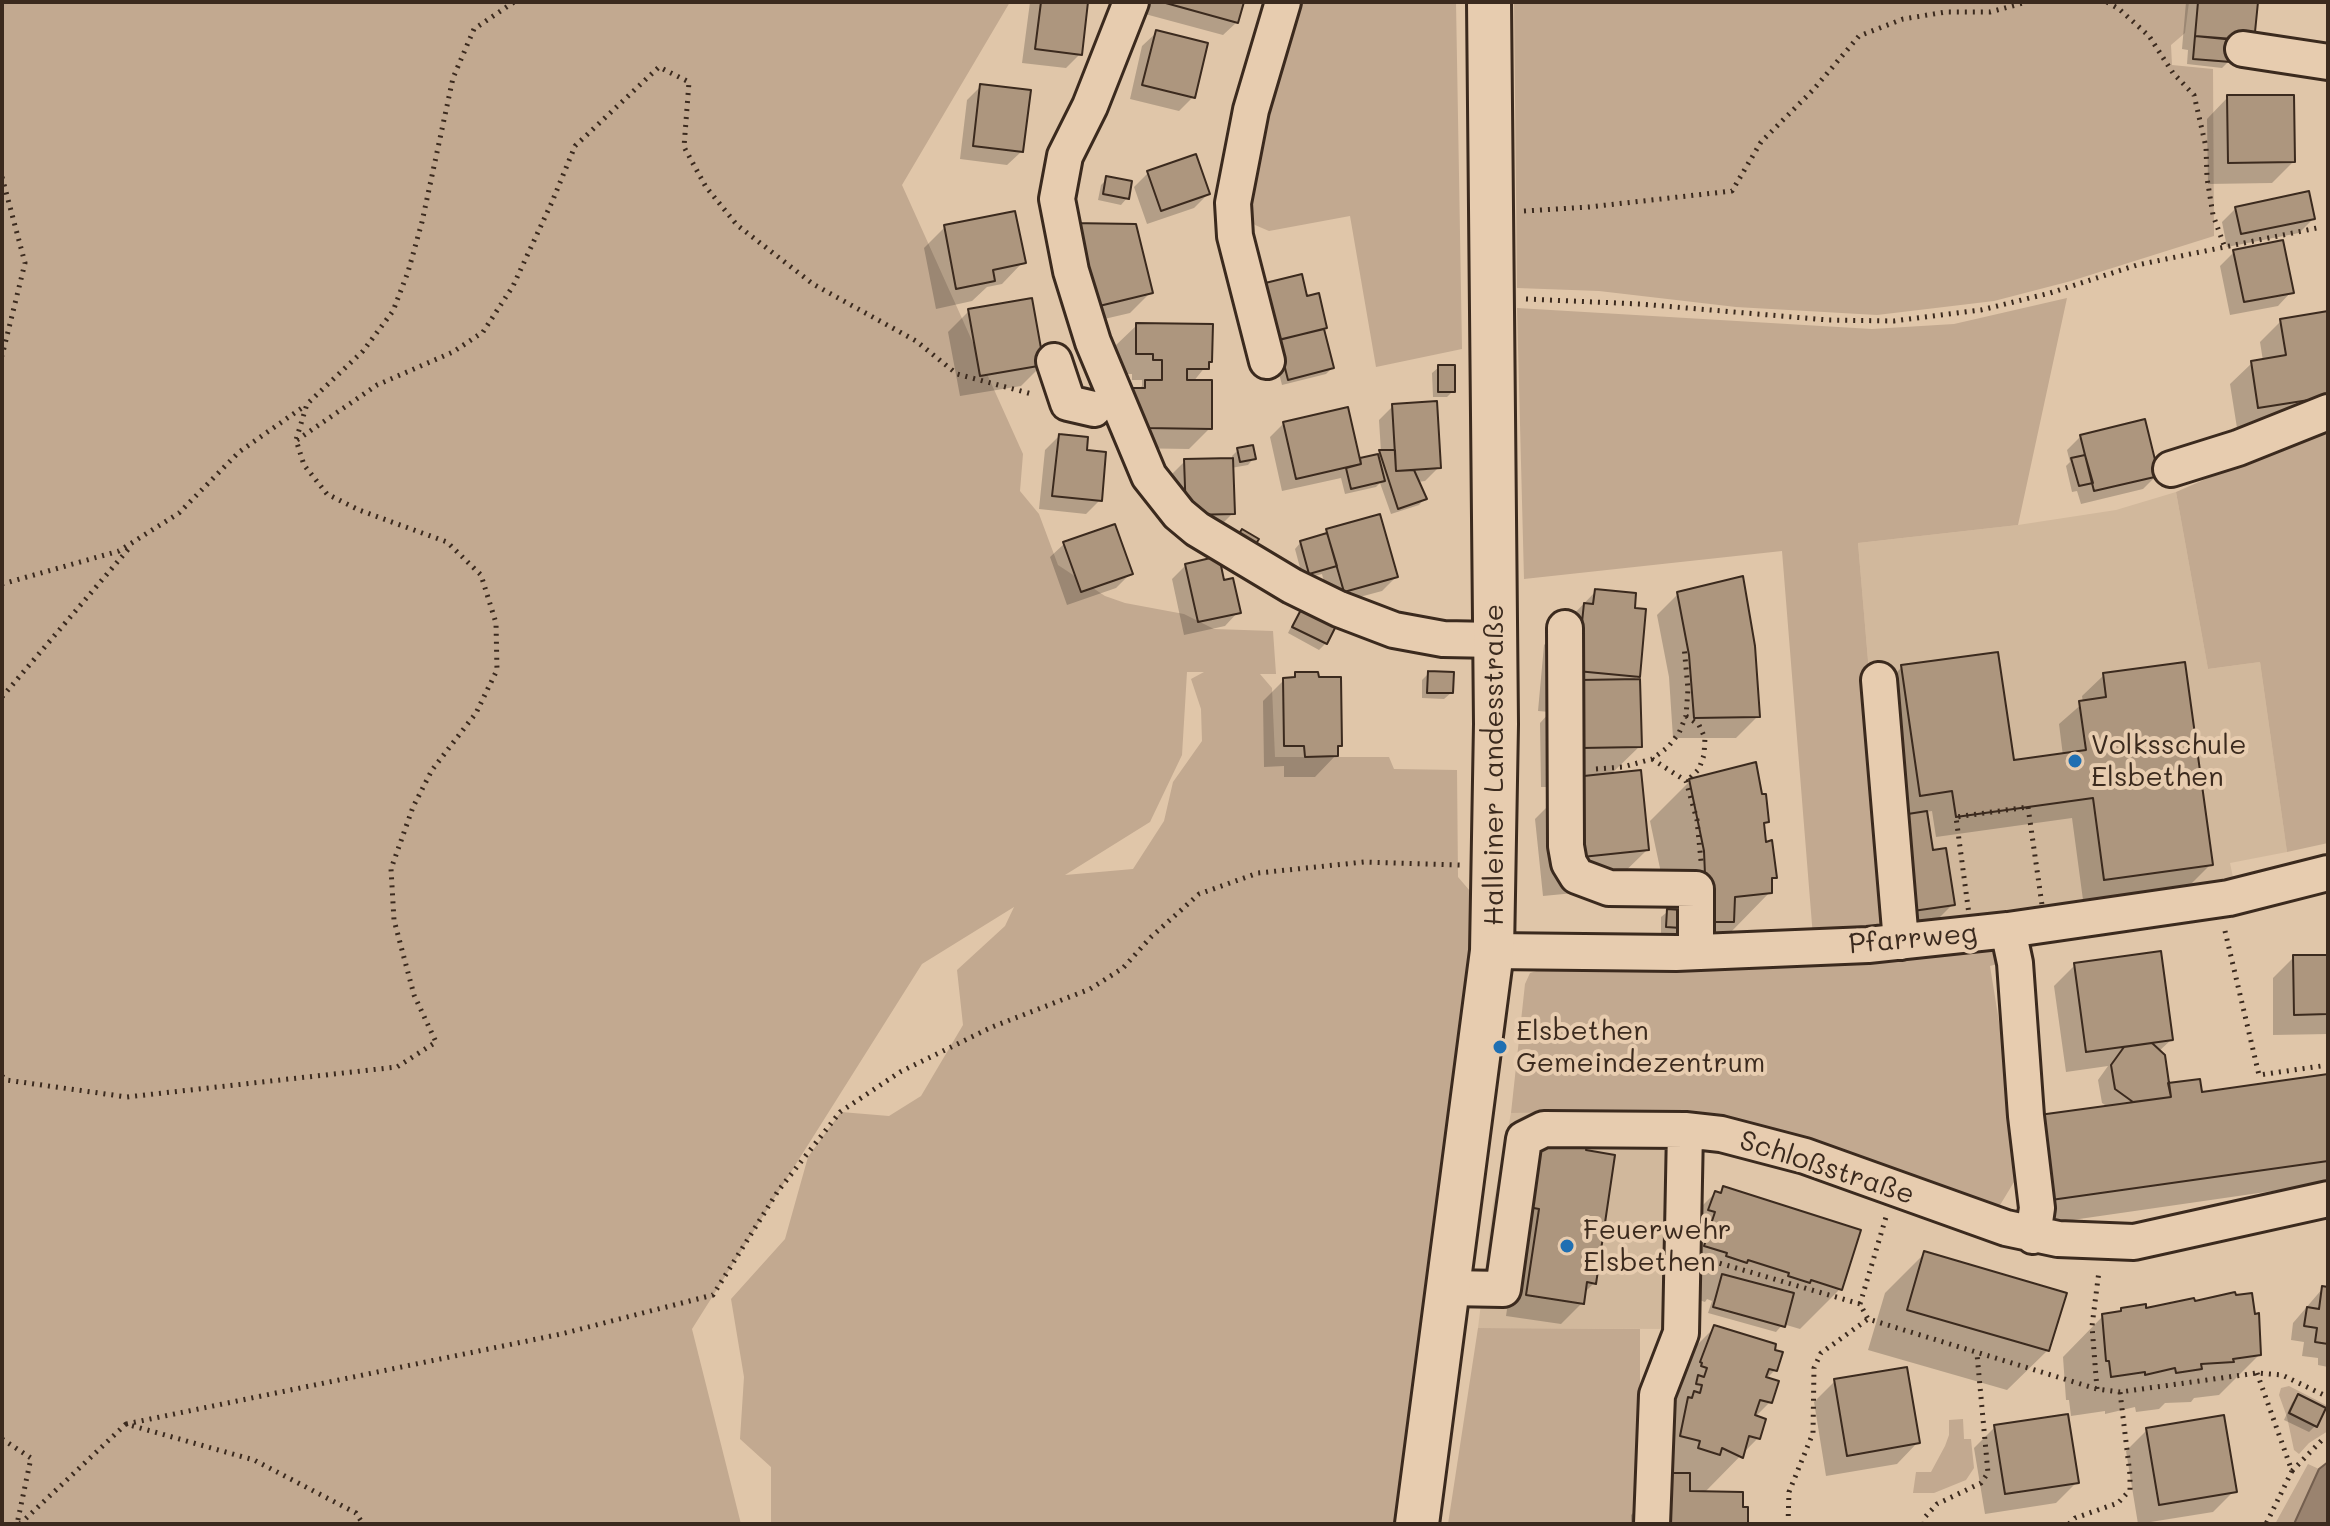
<!DOCTYPE html>
<html>
<head>
<meta charset="utf-8">
<style>
	body { margin:0 }
	#map { position:relative; width:2330px; height:1526px; overflow:hidden; background:#e0c6a9; font-family:Mali,sans-serif }
	canvas { display:block }
	.frame { position:absolute; inset:0; border:4px solid #3b2a1e; pointer-events:none }
</style>
</head>
<body>
<div id="map">
<canvas width="2330" height="1526"></canvas>
<div class="frame"></div>
</div>
<script>
const ctx = document.querySelector('canvas').getContext('2d');
ctx.lineJoin = 'round';
function paint(path, color) {
  ctx.fillStyle = color;
  ctx.fill(path, 'evenodd');
}
function poly(rows) {
  const path = new Path2D();
  for (const r of rows) {
    path.moveTo(r[0], r[1]);
    for (let i = 2; i < r.length; i += 2) path.lineTo(r[i], r[i + 1]);
  }
  return path;
}
function stroke(path, color, width, dash) {
  ctx.strokeStyle = color;
  ctx.lineWidth = width;
  ctx.lineCap = dash ? 'butt' : 'round';
  ctx.setLineDash(dash || []);
  ctx.stroke(path);
}
function drawText(font, color, halo, rows, align = 'center') {
  ctx.font = font + ' Mali,sans-serif';
  ctx.lineWidth = 8;
  ctx.setLineDash([]);
  ctx.textBaseline = 'middle';
  ctx.strokeStyle = halo;
  ctx.fillStyle = color;
  for (const [text, x, y, turn = 0] of rows) {
    ctx.save();
    ctx.translate(x, y);
    ctx.rotate((+turn || 0) * Math.PI / 180);
    ctx.textAlign = isNaN(turn) ? turn : align;
    if (halo) ctx.strokeText(text, 0, 0);
    ctx.fillText(text, 0, 0);
    ctx.restore();
  }
}
paint(poly([
	[2176,492,2208,669,2260,662,2287,852,2230,863,2235,887,1891,931,1858,543,2018,525,2116,510],
	[1588,1111,1674,1113,1668,1329,1478,1328,1493,1205,1511,1113]
]), '#d1b89c');
paint(poly([
	[2,2,1010,2,902,185,1023,454,1020,491,1039,514,1058,565,1105,596,1125,603,1184,614,1214,629,1273,631,1276,674,1260,674,1272,688,1275,757,1389,757,1394,769,1457,770,1458,877,1470,891,1468,1011,1399,1524,771,1524,771,1467,740,1439,744,1377,731,1299,785,1239,808,1157,841,1112,889,1116,921,1096,963,1025,957,970,1005,926,1014,907,922,964,692,1329,741,1524,2,1524],
	[1187,672,1204,672,1191,679,1201,709,1202,741,1173,782,1164,821,1133,869,1065,875,1150,822,1182,755],
	[1290,2,1456,2,1462,349,1376,367,1350,216,1269,231,1255,225,1244,214],
	[1514,2,2189,2,2185,33,2171,45,2172,65,2213,69,2214,236,2071,281,1994,301,1877,315,1736,307,1599,291,1517,288],
	[2067,298,2018,525,1858,543,1891,931,1813,937,1782,551,1524,579,1517,308,1872,329,1954,324],
	[2328,432,2328,843,2287,852,2260,662,2208,669,2176,492,2295,440],
	[1990,949,2001,963,1990,966,2005,1059,2014,1182,1997,1210,1753,1127,1664,1111,1511,1113,1525,984,1530,973,1546,968],
	[1478,1328,1640,1329,1640,1524,1448,1524],
	[2289,1386,2328,1406,2328,1431,2309,1443,2299,1454,2294,1450,2287,1417,2279,1395,2281,1388],
	[2298,1394,2326,1408,2317,1427,2289,1413],
	[1963,1419,1964,1439,1971,1439,1974,1468,1966,1480,1934,1493,1913,1493,1916,1472,1931,1472,1945,1446,1949,1435,1949,1420],
	[2328,1462,2328,1524,2275,1524,2308,1464,2319,1469]
]), '#c2a990');
const water = poly([
	[2328,1462,2328,1524,2294,1524,2319,1469,2328,1462]
]);
paint(water, '#9a836f');
stroke(water, '#745f4f', 2);
paint(poly([
	[1030,2,1086,2,1080,54,1066,68,1022,63],
	[1148,2,1242,2,1237,22,1223,35,1145,14],
	[2186,2,2256,2,2229,61,2222,68,2187,64,2188,50,2182,49],
	[1156,33,1193,97,1179,111,1130,99,1142,46],
	[981,86,1021,152,1007,165,960,159,967,100],
	[2228,97,2293,162,2272,183,2208,184,2207,119],
	[1148,173,1208,194,1194,208,1147,224,1134,187],
	[1107,179,1127,198,1121,205,1098,200,1101,185],
	[2236,208,2313,219,2299,233,2227,247,2222,222],
	[945,227,1023,262,1002,284,987,287,972,301,936,309,924,248],
	[1050,246,1151,292,1130,313,1070,327],
	[2234,252,2291,292,2278,306,2230,315,2220,266],
	[1306,298,1325,327,1322,330,1332,368,1326,374,1282,385,1273,350],
	[969,311,1042,365,1021,386,960,396,948,332],
	[2328,313,2328,414,2237,428,2230,384,2252,363,2263,361,2260,342,2281,321],
	[1137,325,1210,361,1193,382,1210,428,1189,449,1125,448,1125,438,1111,438,1111,411,1133,390,1138,390,1142,386,1142,380,1132,380,1132,374,1115,374,1115,346],
	[1439,367,1453,391,1447,397,1433,397,1432,373],
	[1393,406,1439,467,1425,481,1417,482,1425,498,1419,505,1391,514,1380,483,1376,487,1345,494,1341,478,1282,491,1270,437,1284,423,1358,462,1381,452,1379,420],
	[1059,436,1085,452,1100,500,1086,514,1039,509,1045,450],
	[2081,436,2157,475,2143,489,2081,504,2077,491,2072,492,2066,466,2070,462,2067,450],
	[1238,450,1254,458,1248,465,1231,468,1233,513,1219,527,1172,528,1171,475,1185,461,1233,460,1232,456],
	[1327,531,1396,577,1382,591,1330,605,1322,574,1303,579,1295,549,1301,542,1321,537],
	[1064,544,1130,574,1116,588,1067,605,1050,557],
	[1186,565,1222,582,1238,612,1225,626,1184,635,1172,579],
	[1596,591,1638,676,1632,681,1640,746,1610,775,1647,850,1606,890,1543,896,1535,819,1567,787,1541,787,1540,723,1550,712,1538,711,1544,645],
	[1678,594,1758,716,1736,738,1673,738,1669,677,1657,615],
	[1304,607,1326,643,1319,650,1288,633,1298,613],
	[1902,667,2012,763,2063,756,2059,724,2083,703,2082,696,2104,675,2211,864,2190,885,2083,900,2072,818,1936,837,1932,811,1925,812,1932,853,1953,904,1932,925,1885,932,1877,878,1880,875,1875,839,1896,818,1881,688],
	[1429,673,1451,693,1444,699,1422,698,1422,680],
	[1296,674,1340,745,1336,749,1336,755,1315,777,1284,777,1284,766,1264,767,1263,701,1284,680,1290,679],
	[1690,781,1760,796,1767,821,1762,826,1764,844,1775,877,1770,882,1770,892,1730,933,1719,934,1692,961,1667,962,1666,933,1661,933,1661,917,1666,913,1665,892,1650,821],
	[2294,957,2328,957,2328,1034,2273,1035,2273,978],
	[2075,965,2171,1040,2158,1052,2167,1085,2200,1094,2328,1076,2328,1183,2024,1227,2012,1145,2040,1117,2108,1107,2102,1103,2098,1080,2108,1066,2066,1072,2054,986],
	[1558,1144,1594,1283,1583,1294,1582,1303,1561,1324,1506,1316,1519,1229],
	[1723,1189,1840,1289,1800,1329,1783,1324,1776,1332,1708,1313,1712,1301,1707,1299,1705,1302,1687,1296,1688,1293,1665,1286,1667,1280,1662,1279,1665,1268,1673,1260,1675,1233,1715,1193,1718,1194],
	[1925,1253,2048,1350,2007,1390,1868,1350,1885,1293],
	[2323,1288,2328,1289,2328,1367,2318,1365,2318,1358,2302,1356,2304,1342,2291,1340,2293,1323],
	[2145,1310,2259,1355,2219,1395,2194,1398,2191,1402,2165,1403,2159,1409,2136,1412,2135,1407,2105,1414,2105,1411,2071,1416,2069,1400,2066,1400,2063,1357,2103,1316],
	[1714,1328,1775,1370,1766,1379,1770,1402,1755,1417,1758,1438,1704,1493,1741,1509,1746,1524,1631,1524,1631,1515,1659,1487,1674,1368],
	[1835,1381,1918,1442,1897,1464,1826,1476,1814,1402],
	[2298,1396,2315,1426,2309,1432,2284,1420,2292,1403],
	[1995,1427,2077,1482,2056,1503,1985,1514,1974,1448],
	[2147,1430,2234,1491,2213,1512,2138,1524,2126,1451]
]), '#0003');
const building = poly([
	[1041,2,1088,2,1082,55,1035,49,1041,2],
	[1162,2,1244,2,1238,23,1162,2],
	[2198,2,2258,2,2254,42,2195,36,2198,2],
	[1156,30,1208,43,1195,98,1142,85,1156,30],
	[2195,36,2233,39,2231,62,2193,59,2195,36],
	[980,84,1031,90,1023,152,973,146,980,84],
	[2227,95,2294,95,2295,162,2228,163,2227,95],
	[1196,154,1210,194,1161,211,1147,171,1196,154],
	[1106,176,1132,181,1129,199,1103,194,1106,176],
	[2309,191,2315,219,2241,234,2235,207,2309,191],
	[1015,211,1026,263,993,270,995,281,956,289,944,225,1015,211],
	[1070,223,1136,224,1153,293,1091,308,1070,223],
	[2283,240,2294,293,2244,302,2233,250,2283,240],
	[1302,274,1307,296,1319,293,1327,328,1271,342,1257,285,1302,274],
	[1032,298,1044,365,980,376,968,309,1032,298],
	[2328,311,2328,397,2258,408,2251,361,2286,355,2280,319,2328,311],
	[1136,323,1213,324,1212,362,1209,362,1209,369,1187,369,1187,380,1212,380,1212,429,1145,428,1145,418,1131,417,1132,388,1145,388,1145,380,1162,380,1162,360,1153,360,1153,354,1136,354,1136,323],
	[1324,329,1334,368,1288,380,1278,340,1324,329],
	[1438,365,1455,365,1455,392,1438,392,1438,365],
	[1437,401,1441,468,1396,471,1392,404,1437,401],
	[1348,407,1361,464,1296,479,1283,422,1348,407],
	[2145,419,2159,476,2094,491,2080,435,2145,419],
	[1059,434,1088,437,1087,450,1106,452,1102,501,1052,496,1059,434],
	[1253,445,1256,459,1240,462,1237,448,1253,445],
	[1379,450,1395,450,1396,471,1414,470,1427,499,1398,509,1379,450],
	[1378,454,1385,481,1351,489,1346,468,1361,464,1360,458,1378,454],
	[2085,455,2093,483,2079,486,2071,458,2085,455],
	[1233,458,1235,514,1186,515,1184,459,1233,458],
	[1380,514,1398,577,1344,592,1326,529,1380,514],
	[1115,524,1133,574,1081,592,1063,542,1115,524],
	[1242,529,1259,539,1252,550,1235,540,1242,529],
	[1327,533,1337,566,1309,574,1300,541,1327,533],
	[1219,556,1224,580,1233,578,1241,613,1198,622,1185,564,1219,556],
	[1743,576,1755,646,1760,717,1694,718,1689,655,1677,592,1743,576],
	[1595,589,1636,593,1635,608,1646,609,1640,677,1577,671,1584,603,1593,604,1595,589],
	[1304,604,1338,622,1327,644,1292,627,1304,604],
	[1998,652,2014,760,2086,750,2079,701,2106,697,2103,673,2185,662,2213,865,2104,880,2093,798,1956,817,1952,791,1920,796,1901,665,1998,652],
	[1428,671,1454,672,1453,693,1427,693,1428,671],
	[1295,672,1318,672,1319,677,1341,677,1342,746,1338,746,1338,756,1305,757,1304,746,1284,746,1283,678,1295,677,1295,672],
	[1640,679,1642,747,1581,748,1579,680,1640,679],
	[1756,762,1762,794,1766,794,1769,822,1764,823,1766,842,1772,840,1777,878,1772,878,1772,893,1735,897,1734,922,1707,922,1704,851,1689,779,1756,762],
	[1641,770,1649,850,1582,857,1574,777,1641,770],
	[1927,811,1933,850,1946,848,1955,905,1906,912,1895,816,1927,811],
	[1667,909,1682,910,1681,928,1666,927,1667,909],
	[2161,951,2173,1040,2086,1052,2074,963,2161,951],
	[2293,955,2328,955,2328,1014,2294,1015,2293,955],
	[2152,1043,2165,1055,2171,1097,2133,1102,2115,1089,2111,1065,2124,1047,2152,1043],
	[2328,1074,2328,1161,2051,1200,2039,1115,2171,1097,2168,1083,2200,1079,2202,1092,2328,1074],
	[1532,1142,1587,1146,1586,1150,1615,1155,1596,1284,1587,1282,1584,1304,1526,1295,1539,1209,1523,1206,1532,1142],
	[1723,1186,1861,1230,1842,1290,1811,1280,1810,1283,1788,1276,1789,1273,1748,1260,1747,1263,1726,1256,1727,1253,1704,1246,1706,1240,1701,1238,1705,1225,1710,1227,1715,1212,1708,1210,1715,1191,1721,1193,1723,1186],
	[1924,1251,2067,1293,2049,1351,1907,1310,1924,1251],
	[1722,1274,1794,1293,1785,1327,1713,1307,1722,1274],
	[2322,1286,2328,1287,2328,1344,2315,1342,2317,1328,2304,1326,2307,1307,2319,1309,2322,1286],
	[2235,1292,2236,1295,2252,1293,2255,1314,2259,1313,2261,1355,2233,1359,2234,1362,2201,1364,2202,1369,2176,1373,2175,1368,2145,1375,2145,1372,2111,1377,2109,1361,2106,1361,2102,1314,2121,1311,2121,1308,2146,1304,2146,1308,2194,1298,2195,1301,2235,1292],
	[1714,1325,1776,1344,1775,1350,1783,1352,1777,1371,1769,1369,1766,1377,1779,1381,1772,1403,1760,1400,1755,1415,1766,1419,1760,1439,1749,1436,1743,1458,1722,1448,1720,1455,1698,1448,1700,1441,1680,1436,1688,1397,1692,1398,1694,1391,1700,1393,1702,1385,1696,1384,1698,1375,1704,1377,1707,1368,1701,1366,1702,1363,1700,1362,1714,1325],
	[1907,1367,1920,1443,1847,1456,1834,1379,1907,1367],
	[2298,1394,2326,1408,2317,1427,2289,1413,2298,1394],
	[2068,1414,2079,1483,2005,1494,1994,1425,2068,1414],
	[2224,1415,2237,1492,2159,1505,2146,1428,2224,1415],
	[1671,1473,1690,1473,1690,1491,1743,1492,1743,1507,1748,1507,1748,1524,1667,1524,1671,1473]
]);
paint(building, '#ad967e');
stroke(building, '#3b2a1e', 2);
const minor = poly([
	[1131,2,1090,106,1065,156,1057,199,1071,271,1093,342,1149,476,1179,514,1197,529,1292,586,1339,609,1394,630,1443,639,1496,640],
	[2243,49,2328,62],
	[1054,361,1068,403,1094,409],
	[1267,361,1235,236,1233,203,1251,110,1283,2],
	[2171,469,2238,448,2328,412],
	[1565,628,1566,846,1569,863,1577,876,1609,888,1696,889,1696,952],
	[1879,680,1901,942],
	[2008,930,2015,963,2026,1116,2037,1208,2033,1236],
	[1492,951,1676,953,1868,945,2008,930,2229,898,2328,873],
	[1449,1288,1503,1289,1524,1139,1544,1129,1685,1130,1721,1134,1805,1156,2006,1228,2058,1239,2134,1242,2328,1199],
	[1652,1524,1657,1395,1681,1333,1685,1130]
]);
const major = poly([
	[1417,1524,1492,951,1496,724,1489,2]
]);
stroke(minor, '#3b2a1e', 40);
stroke(major, '#3b2a1e', 48);
stroke(poly([
	[2107,2,2119,9,2149,36,2173,73,2194,95,2206,147,2207,178,2213,215,2224,245],
	[2,177,25,263,2,356],
	[1524,211,1589,207,1732,191,1761,142,1813,90,1859,36,1903,19,1946,12,1990,12,2027,2],
	[1526,299,1640,304,1828,320,1894,321,1981,310,2050,293,2137,265,2317,228],
	[297,440,377,385,453,352,483,332,513,286,552,202,575,146,659,67,689,82,684,147,706,187,737,225,813,284,916,341,957,374,1032,394],
	[2,584,119,551,179,513,239,452,306,405],
	[2,697,131,546],
	[1686,716,1699,725,1705,738,1704,755,1699,769,1687,781],
	[1652,759,1686,781,1697,820,1701,861],
	[1596,769,1623,767,1652,759,1668,747,1679,733,1686,716,1688,689,1684,646],
	[2028,807,2043,912,1970,922,1956,817,2028,807],
	[2225,931,2259,1075,2328,1065],
	[2,1076,6,1080,127,1097,397,1067,436,1042,414,995,394,920,391,869,413,807,432,770,476,713,497,670,496,623,481,575,447,542,359,510,327,494,304,465,296,440,307,404,363,351,393,311,408,272,422,222,453,78,474,29,514,2],
	[1712,1261,1860,1304,1868,1319,2097,1389,2120,1392,2257,1373,2282,1375,2328,1397],
	[1860,1304,1886,1217],
	[2257,1373,2292,1471,2266,1524],
	[2097,1389,2092,1326,2099,1271],
	[126,1424,561,1334,713,1295,778,1191,840,1112,900,1072,992,1027,1090,989,1123,968,1151,937,1199,894,1258,873,1364,862,1460,865],
	[2,1439,31,1458,17,1524],
	[2292,1471,2323,1439,2328,1438],
	[20,1524,126,1424,254,1460,356,1513,363,1524],
	[1788,1524,1789,1492,1813,1433,1814,1368,1821,1353,1868,1319],
	[1924,1524,1925,1517,1937,1504,1981,1483,1988,1473,1977,1354],
	[2069,1524,2075,1518,2118,1503,2130,1490,2130,1475,2120,1392]
]), '#3b2a1e', 5, [2, 6]);
stroke(minor, '#e7ccaf', 34);
stroke(major, '#e7ccaf', 42);
for (const [x, y, r, color] of [
	[2075,761,8,"#1f6fb2"],
	[1500,1047,8,"#1f6fb2"],
	[1567,1246,8,"#1f6fb2"]
]) {
  const dot = new Path2D();
  dot.arc(x, y, r, 0, 2 * Math.PI);
  ctx.fillStyle = color;
  ctx.fill(dot);
  stroke(dot, '#e7ccaf', 3);
}
drawText('28px', '#3b2a1e', '#e7ccaf', [
	["Volksschule",2091,745],
	["Elsbethen",2091,777],
	["Elsbethen",1516,1031],
	["Gemeindezentrum",1516,1063],
	["Feuerwehr",1583,1230],
	["Elsbethen",1583,1262]
], 'left');
drawText('28px', '#3b2a1e', '#e7ccaf', [
	["Halleiner Landesstraße",1494,765,-90],
	["Pfarrweg",1913,939,-5],
	["Schloßstraße",1827,1168,18]
]);
</script>
</body>
</html>
